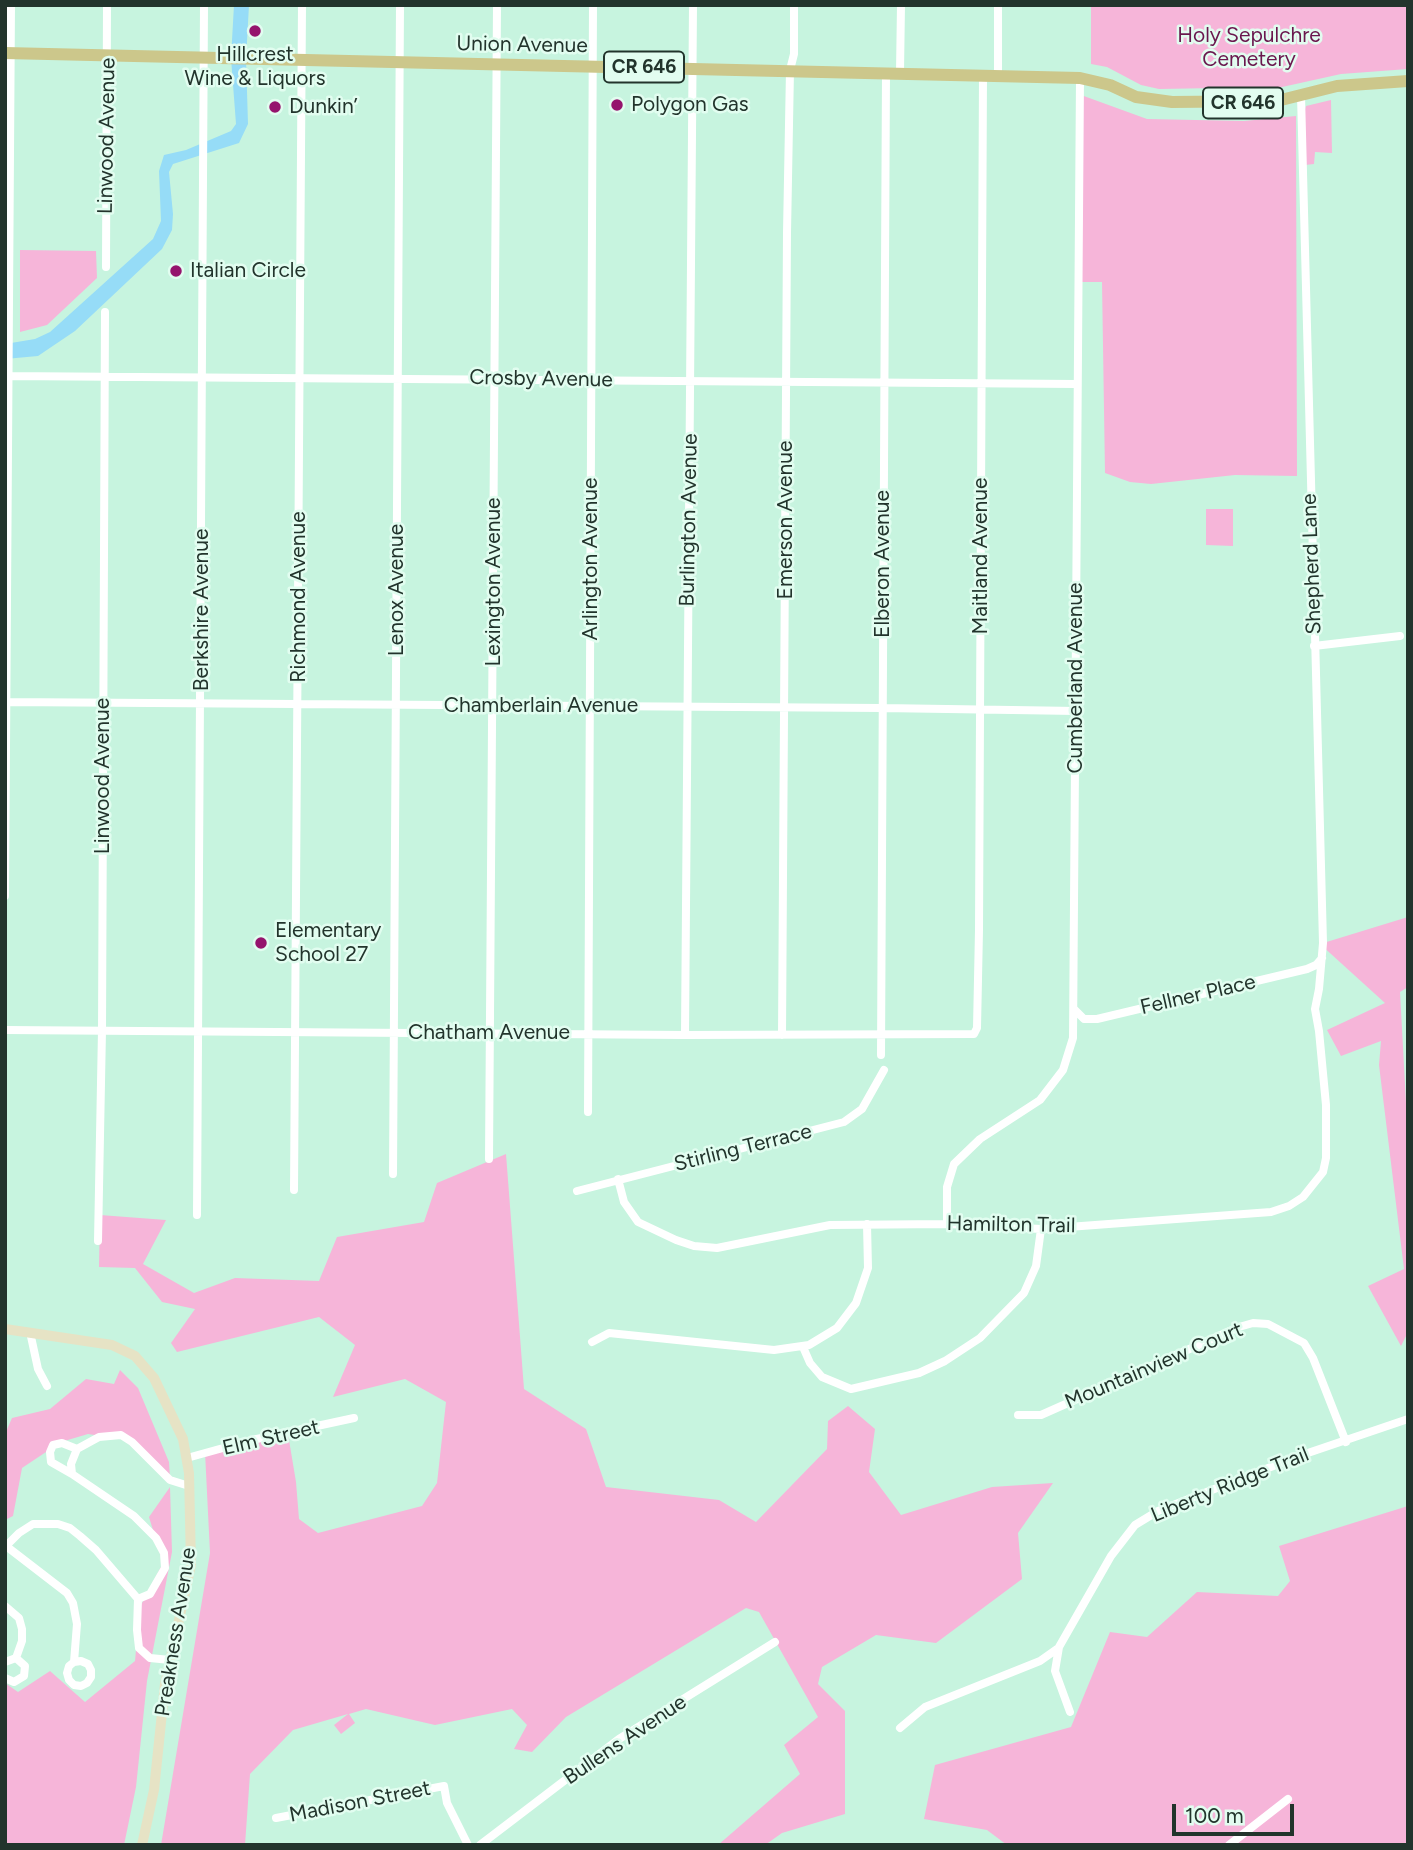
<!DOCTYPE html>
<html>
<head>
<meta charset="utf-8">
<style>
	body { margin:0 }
	#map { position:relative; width:1413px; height:1850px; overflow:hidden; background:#c7f4df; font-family:Figtree,sans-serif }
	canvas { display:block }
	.frame { position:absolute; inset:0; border:7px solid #22342c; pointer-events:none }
	.scale { position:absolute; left:1172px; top:1804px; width:122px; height:32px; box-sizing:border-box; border:4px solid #22342c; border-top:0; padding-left:9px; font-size:21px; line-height:24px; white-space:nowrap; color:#22342c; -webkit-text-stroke:5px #e2fdf0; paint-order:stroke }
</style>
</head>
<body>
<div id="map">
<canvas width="1413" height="1850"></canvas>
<div class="frame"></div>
<div class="scale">100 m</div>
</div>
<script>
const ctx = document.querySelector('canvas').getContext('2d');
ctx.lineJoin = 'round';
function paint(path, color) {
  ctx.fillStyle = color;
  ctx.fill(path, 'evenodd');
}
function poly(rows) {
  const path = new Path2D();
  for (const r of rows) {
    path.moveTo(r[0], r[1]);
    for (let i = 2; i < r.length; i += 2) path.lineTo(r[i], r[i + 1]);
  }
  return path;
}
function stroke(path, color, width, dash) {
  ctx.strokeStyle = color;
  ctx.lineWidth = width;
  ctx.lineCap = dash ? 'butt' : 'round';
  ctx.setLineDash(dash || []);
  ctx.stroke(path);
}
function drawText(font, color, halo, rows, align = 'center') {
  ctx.font = font + ' Figtree,sans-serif';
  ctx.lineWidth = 5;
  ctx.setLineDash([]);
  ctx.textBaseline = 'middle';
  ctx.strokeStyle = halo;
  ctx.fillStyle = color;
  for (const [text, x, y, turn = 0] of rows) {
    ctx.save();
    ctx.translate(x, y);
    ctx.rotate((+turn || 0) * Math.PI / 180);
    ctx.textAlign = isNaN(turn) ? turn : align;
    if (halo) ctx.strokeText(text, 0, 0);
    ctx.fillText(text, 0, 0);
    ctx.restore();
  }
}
paint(poly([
	[1091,5,1408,5,1408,69,1341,74,1264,91,1217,88,1159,89,1141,85,1107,67,1091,64],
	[1081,95,1147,119,1244,121,1296,116,1297,476,1235,475,1151,484,1130,482,1105,473,1102,282,1078,282],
	[1331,100,1332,153,1315,152,1314,164,1305,165,1305,109,1306,106],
	[20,250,96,251,97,278,47,325,20,332],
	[1206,509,1233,509,1233,546,1206,545],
	[1408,917,1408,987,1400,992,1408,1140,1408,1332,1401,1346,1368,1286,1404,1269,1379,1065,1381,1041,1341,1056,1327,1030,1385,1003,1320,944],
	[506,1154,524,1389,586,1429,606,1487,719,1500,756,1522,827,1449,828,1421,848,1406,875,1429,869,1472,901,1515,992,1487,1053,1483,1018,1533,1022,1579,936,1643,876,1635,822,1667,818,1684,845,1711,845,1814,782,1833,765,1845,718,1845,800,1774,784,1745,818,1717,759,1612,746,1608,566,1717,532,1752,514,1749,527,1725,512,1709,435,1725,366,1709,349,1714,355,1723,341,1734,334,1725,348,1714,293,1730,250,1774,245,1845,161,1845,210,1553,205,1452,287,1428,296,1482,299,1519,318,1533,422,1506,437,1483,446,1402,405,1379,333,1397,355,1345,319,1317,177,1352,171,1343,195,1309,162,1302,135,1268,99,1267,100,1215,166,1220,143,1264,194,1293,235,1278,319,1281,337,1237,424,1222,437,1183],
	[120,1370,138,1388,169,1462,170,1479,127,1440,88,1434,61,1442,22,1468,13,1516,5,1520,5,1434,12,1418,50,1409,86,1379,114,1384],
	[170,1487,172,1552,147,1681,136,1787,124,1845,5,1845,5,1683,18,1692,50,1671,85,1702,135,1661,140,1607,163,1563,149,1517],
	[1408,1506,1408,1845,1007,1845,987,1830,924,1819,935,1765,1071,1727,1110,1632,1147,1637,1197,1592,1278,1596,1290,1581,1279,1546]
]), '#f6b5d9');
paint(poly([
	[234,5,249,5,246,59,248,124,239,143,173,164,169,172,173,214,172,230,162,249,75,331,38,356,5,359,5,344,35,339,50,332,153,239,161,221,159,171,164,155,186,150,231,131,236,124,231,58]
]), '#96dcf7');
stroke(poly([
	[998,5,998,75],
	[900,72,901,5],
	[106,267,107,5],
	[5,376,1077,384],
	[1314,646,1400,636],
	[5,702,882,708,1077,711],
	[5,896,11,5],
	[1074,1009,1084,1019,1097,1019,1307,969,1316,965,1322,958],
	[5,1030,685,1035,974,1034,977,1028,979,930,983,74],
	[685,1035,693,5],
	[782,1035,787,233,790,70,794,54,794,5],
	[881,1055,886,72],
	[588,1112,593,5],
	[489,1159,497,5],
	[393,1174,400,5],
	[618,1179,624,1202,638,1222,676,1240,694,1246,717,1248,830,1225,947,1224,1041,1229,1271,1212,1289,1206,1303,1197,1323,1172,1326,1158,1326,1105,1319,1031,1315,1009,1319,989,1323,943,1301,95],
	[294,1190,302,5],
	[577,1191,844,1122,862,1109,884,1070],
	[197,1215,204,5],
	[947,1224,947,1187,954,1164,980,1139,1040,1100,1063,1070,1073,1038,1080,78],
	[98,1241,102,1030,105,312],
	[30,1332,38,1369,47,1386],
	[592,1342,609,1333,774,1350,809,1345,837,1328,856,1303,868,1268,867,1224],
	[803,1347,810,1363,822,1377,851,1389,919,1373,945,1361,980,1338,1024,1293,1036,1266,1041,1229],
	[1018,1415,1041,1415,1239,1327,1253,1323,1268,1324,1304,1343,1313,1358,1346,1442],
	[187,1458,252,1440,354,1418],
	[72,1474,51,1462,50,1452,53,1445,62,1443,77,1449],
	[6,1546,67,1593,73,1603,77,1624,74,1662,69,1666,67,1673,69,1680,74,1685,81,1686,87,1683,91,1677,91,1670,88,1664,81,1661,74,1662],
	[5,1547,19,1533,33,1524,58,1524,70,1528,80,1536,96,1550,138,1599,137,1630,139,1648,150,1658,170,1660],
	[138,1599,150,1594,165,1568,164,1553,156,1538,134,1516,72,1474,71,1464,77,1449,99,1437,121,1435,132,1442,170,1480,189,1486],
	[5,1606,19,1618,22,1629,22,1641,16,1658],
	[5,1662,16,1658],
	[5,1678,14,1682,24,1676,25,1666,16,1658],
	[1070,1712,1055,1671,1059,1647,1111,1556,1135,1525,1158,1511,1299,1456,1408,1419],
	[900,1728,925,1707,1040,1661,1057,1649],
	[276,1818,444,1786,447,1803,468,1845],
	[480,1845,619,1739,775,1642],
	[1229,1845,1288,1799]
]), '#fff', 8);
stroke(poly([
	[5,1329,112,1345,135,1356,154,1378,183,1439,189,1473,191,1565,165,1684,154,1790,142,1845]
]), '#e6e3c5', 10);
stroke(poly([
	[5,53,1080,78,1110,85,1136,97,1172,102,1277,101,1337,86,1408,81]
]), '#ccc78b', 12);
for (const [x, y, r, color] of [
	[255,31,7,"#95146d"],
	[617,105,7,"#95146d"],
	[275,107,7,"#95146d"],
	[176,271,7,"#95146d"],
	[261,943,7,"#95146d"]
]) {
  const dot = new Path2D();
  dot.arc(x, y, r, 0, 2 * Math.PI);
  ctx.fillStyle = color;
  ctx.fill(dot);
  stroke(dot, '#e2fdf0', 2.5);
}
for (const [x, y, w] of [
	[644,67,80],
	[1243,103,80]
]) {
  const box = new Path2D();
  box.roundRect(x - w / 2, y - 15.5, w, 31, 5);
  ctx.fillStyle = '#e2fdf0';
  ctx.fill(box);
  stroke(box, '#22342c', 2);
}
drawText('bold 19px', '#22342c', null, [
	["CR 646",644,67],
	["CR 646",1243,103]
]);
drawText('21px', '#6a174e', '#e2fdf0', [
	["Holy Sepulchre",1249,36],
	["Cemetery",1249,60]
]);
drawText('21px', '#22342c', '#e2fdf0', [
	["Union Avenue",522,45,1],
	["Linwood Avenue",107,136,-89],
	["Crosby Avenue",541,379,1],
	["Burlington Avenue",689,520,-89],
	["Emerson Avenue",786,520,-90],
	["Maitland Avenue",981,556,-90],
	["Arlington Avenue",591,559,-90],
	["Elberon Avenue",883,564,-90],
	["Shepherd Lane",1312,564,-92],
	["Lexington Avenue",494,582,-90],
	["Lenox Avenue",397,590,-90],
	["Richmond Avenue",299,597,-90],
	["Berkshire Avenue",202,610,-90],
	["Cumberland Avenue",1076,678,-90],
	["Chamberlain Avenue",541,706],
	["Linwood Avenue",103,776,-90],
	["Fellner Place",1198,995,-13],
	["Chatham Avenue",489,1033],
	["Stirling Terrace",743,1148,-14],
	["Hamilton Trail",1011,1225,1],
	["Mountainview Court",1154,1366,-23],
	["Elm Street",271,1438,-13],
	["Liberty Ridge Trail",1230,1485,-22],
	["Preakness Avenue",176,1632,-81],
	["Bullens Avenue",625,1740,-34],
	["Madison Street",360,1802,-11]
]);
drawText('21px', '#22342c', '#e2fdf0', [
	["Hillcrest",255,55,"center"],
	["Wine & Liquors",255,79,"center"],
	["Polygon Gas",631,105],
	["Dunkin’",289,107],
	["Italian Circle",190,271],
	["Elementary",275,931],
	["School 27",275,955]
], 'left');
</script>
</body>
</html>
